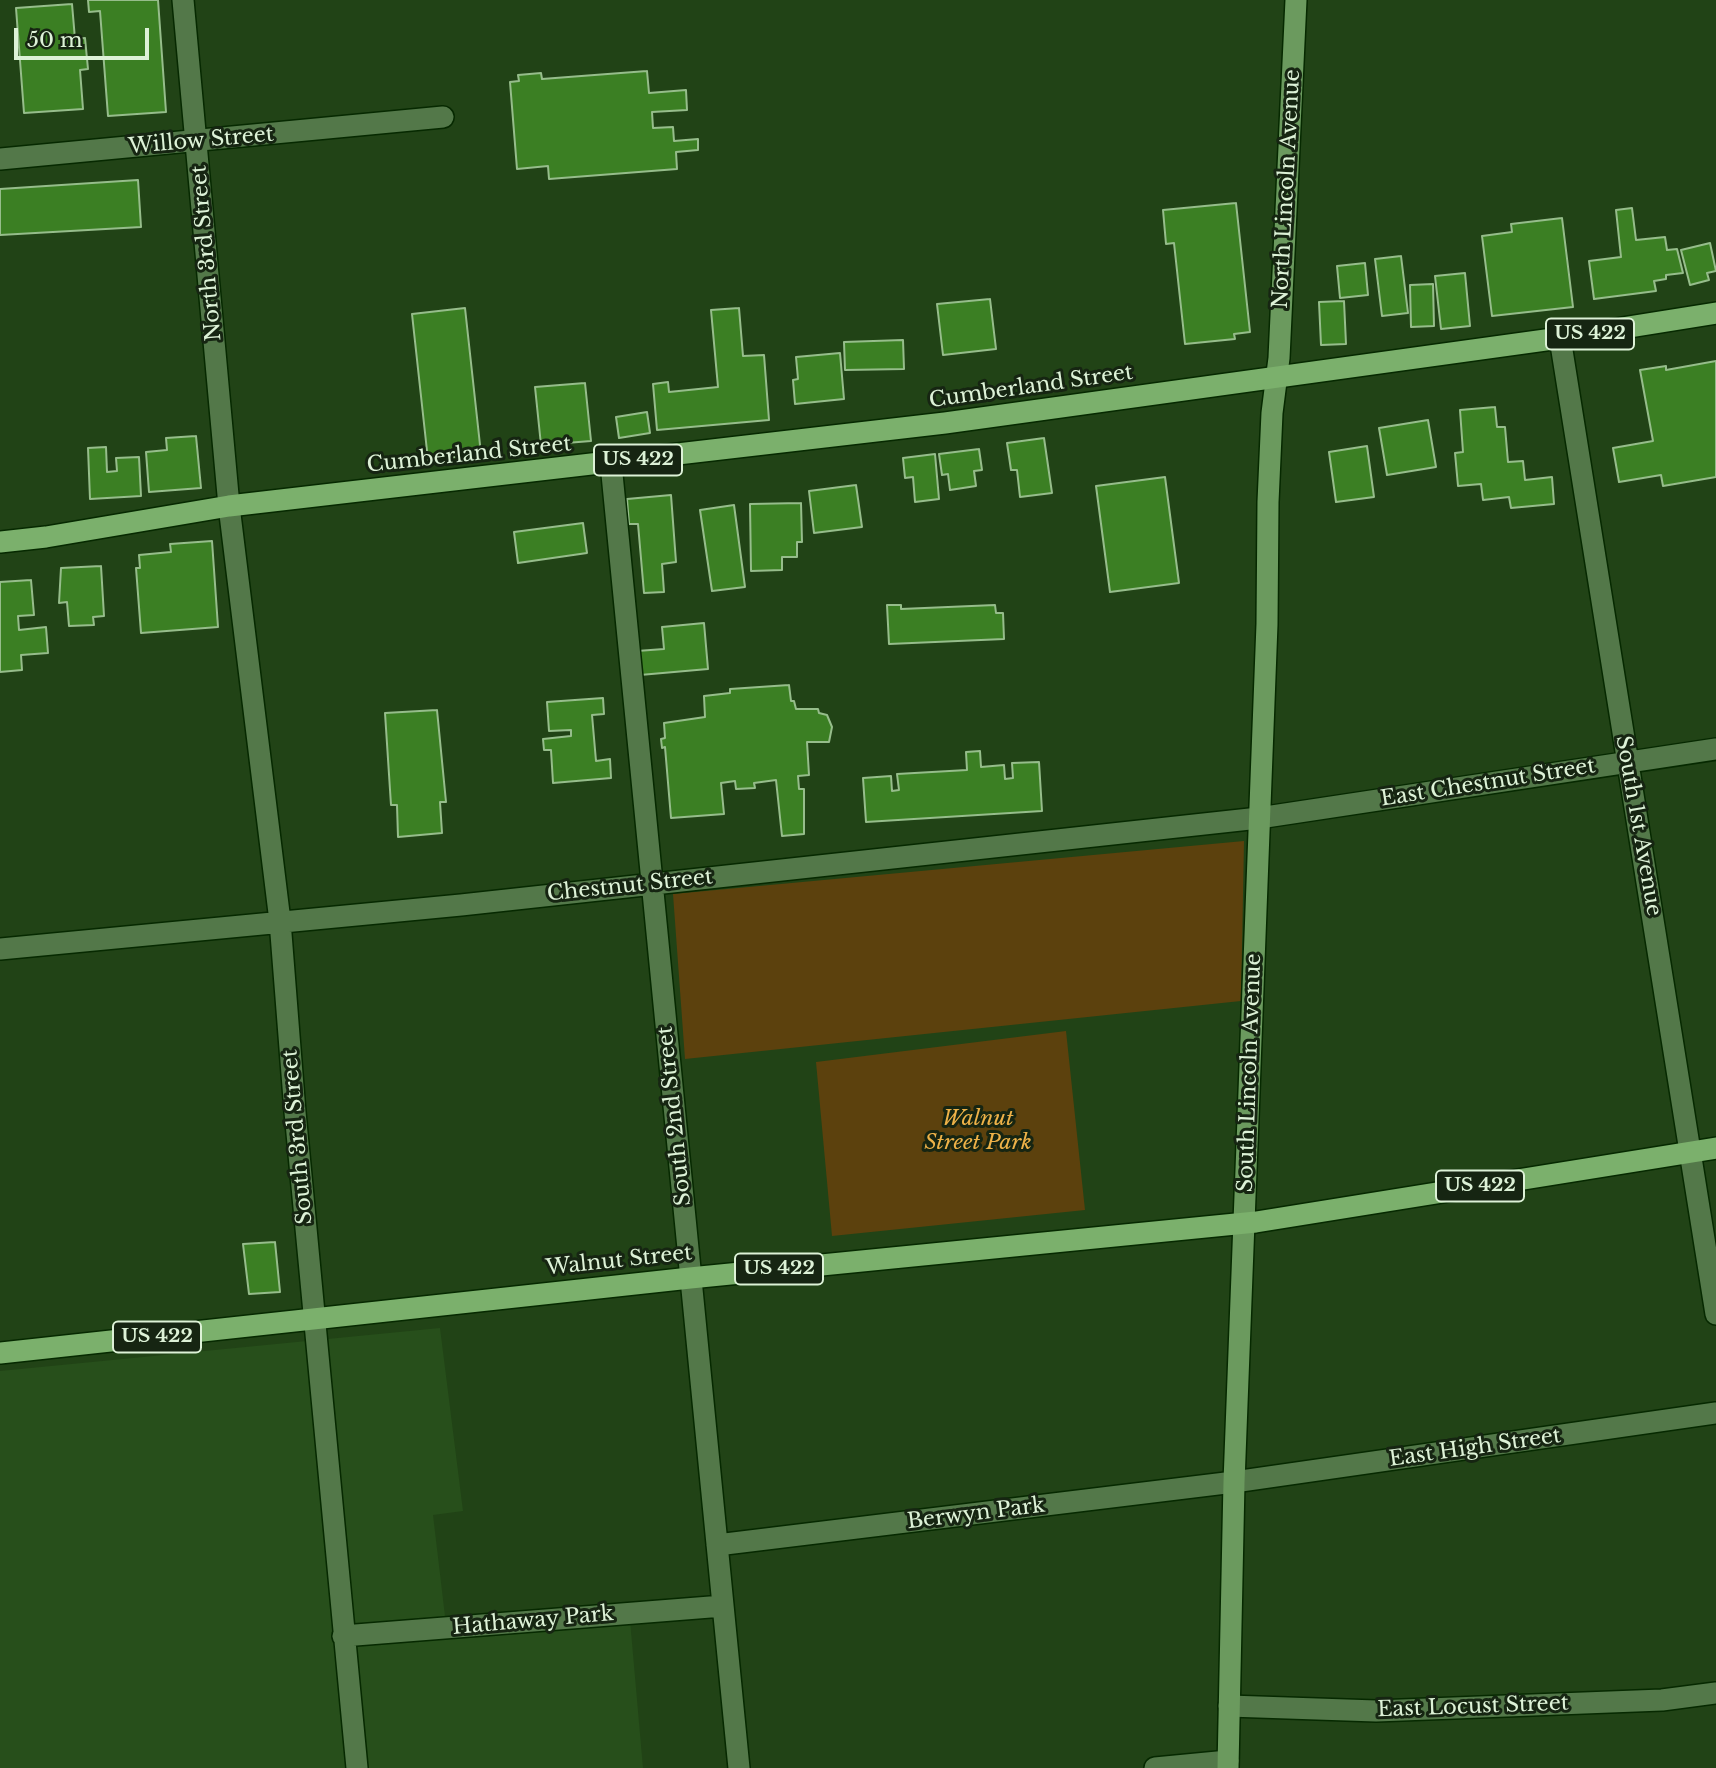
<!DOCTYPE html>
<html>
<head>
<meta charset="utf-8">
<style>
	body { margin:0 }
	#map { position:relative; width:1716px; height:1768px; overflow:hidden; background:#214316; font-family:"Libre Baskerville",serif }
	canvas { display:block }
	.scale { position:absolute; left:14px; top:28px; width:135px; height:32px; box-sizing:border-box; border:4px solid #ddf2d7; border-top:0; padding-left:9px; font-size:21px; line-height:24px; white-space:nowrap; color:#ddf2d7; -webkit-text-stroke:5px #162512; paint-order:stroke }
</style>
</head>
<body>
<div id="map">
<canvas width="1716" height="1768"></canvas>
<div class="scale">50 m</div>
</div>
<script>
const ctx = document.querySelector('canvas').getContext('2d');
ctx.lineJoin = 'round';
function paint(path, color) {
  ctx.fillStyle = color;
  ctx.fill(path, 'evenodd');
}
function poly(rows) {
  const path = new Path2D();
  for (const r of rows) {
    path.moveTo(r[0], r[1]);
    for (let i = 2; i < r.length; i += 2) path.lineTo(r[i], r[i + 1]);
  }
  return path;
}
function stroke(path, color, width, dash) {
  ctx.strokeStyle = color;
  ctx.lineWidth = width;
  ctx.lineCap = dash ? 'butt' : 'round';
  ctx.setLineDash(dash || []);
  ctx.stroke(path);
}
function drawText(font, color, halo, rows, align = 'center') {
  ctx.font = font + ' "Libre Baskerville",serif';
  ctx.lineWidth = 6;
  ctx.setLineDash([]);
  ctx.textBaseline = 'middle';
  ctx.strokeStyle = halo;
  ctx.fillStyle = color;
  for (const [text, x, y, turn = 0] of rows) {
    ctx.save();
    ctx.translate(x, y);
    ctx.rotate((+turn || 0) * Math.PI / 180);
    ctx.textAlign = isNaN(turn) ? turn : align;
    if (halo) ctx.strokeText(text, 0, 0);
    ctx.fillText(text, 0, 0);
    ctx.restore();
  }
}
paint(poly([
	[440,1328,463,1511,433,1515,447,1633,630,1620,643,1768,0,1768,0,1371]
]), '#274f1b');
paint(poly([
	[1244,841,1241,1001,685,1059,673,894],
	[1066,1031,1085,1210,832,1236,816,1062]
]), '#5c410d');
const building = poly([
	[88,0,158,0,166,112,108,116,100,11,89,12,88,0],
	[72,4,75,39,85,38,88,69,80,70,83,109,24,113,16,8,72,4],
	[647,71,649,93,686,90,687,110,652,112,653,128,673,127,674,141,698,139,698,150,676,152,677,169,549,179,548,166,517,169,510,82,519,81,518,75,541,73,542,79,647,71],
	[138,180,141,227,0,235,0,189,138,180],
	[1236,203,1250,332,1234,334,1235,339,1185,344,1174,243,1166,244,1163,210,1236,203],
	[1632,208,1636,240,1665,237,1667,250,1677,249,1683,273,1666,275,1666,279,1654,281,1656,291,1594,299,1589,261,1621,257,1616,210,1632,208],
	[1562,218,1573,307,1492,316,1482,236,1512,232,1511,224,1562,218],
	[1710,243,1716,271,1707,273,1709,280,1690,285,1681,250,1710,243],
	[1401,256,1408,313,1382,316,1375,259,1401,256],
	[1365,263,1368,295,1340,298,1337,266,1365,263],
	[1465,273,1470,326,1441,329,1435,276,1465,273],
	[1433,284,1434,326,1411,327,1410,285,1433,284],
	[990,299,996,349,943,355,937,304,990,299],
	[1344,301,1346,344,1321,345,1319,302,1344,301],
	[465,308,481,454,428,460,412,314,465,308],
	[739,308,743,356,764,355,769,420,657,430,653,384,668,382,669,392,718,387,711,310,739,308],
	[903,340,904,369,845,370,844,342,903,340],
	[840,353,844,399,795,404,793,380,798,379,796,357,840,353],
	[1716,361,1716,477,1663,486,1661,475,1619,482,1613,448,1653,441,1640,370,1666,366,1666,370,1716,361],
	[585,383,591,441,541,445,535,387,585,383],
	[1495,407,1497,427,1505,427,1508,462,1523,461,1525,480,1552,477,1554,504,1511,508,1509,497,1483,500,1481,484,1458,486,1455,453,1463,452,1460,410,1495,407],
	[647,412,650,433,619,438,616,417,647,412],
	[1428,420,1436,467,1387,475,1379,428,1428,420],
	[196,436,201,488,149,492,146,452,167,450,166,438,196,436],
	[1044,438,1052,493,1020,497,1017,470,1011,470,1007,443,1044,438],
	[1367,446,1374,497,1336,502,1329,452,1367,446],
	[106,447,107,472,117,471,116,458,139,457,141,496,90,499,88,448,106,447],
	[979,449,982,470,974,471,976,486,950,490,948,474,942,475,939,454,979,449],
	[935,454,939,499,915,502,913,477,905,478,903,458,935,454],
	[1165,477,1179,583,1110,592,1096,486,1165,477],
	[856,485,862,527,814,533,809,491,856,485],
	[671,495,676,562,662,564,664,592,644,593,638,524,629,524,627,499,671,495],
	[801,503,802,542,797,542,797,557,782,557,782,570,751,571,750,504,801,503],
	[734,505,745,587,712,591,700,510,734,505],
	[583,523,587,553,518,563,514,532,583,523],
	[212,541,218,627,141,633,136,568,140,568,139,555,171,552,170,544,212,541],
	[101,566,104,616,93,617,94,625,69,626,67,602,59,603,61,568,101,566],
	[31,580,34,615,18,616,19,630,46,627,48,653,21,655,22,670,0,672,0,582,31,580],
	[887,605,901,605,901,609,995,605,996,613,1003,613,1004,639,889,644,887,605],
	[704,623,708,669,640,675,637,651,664,649,662,627,704,623],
	[789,685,791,701,794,701,796,709,818,709,819,713,827,715,832,727,829,742,807,742,809,775,798,776,799,789,804,789,804,834,782,836,776,780,754,783,755,788,736,789,735,781,721,783,724,814,671,818,665,747,662,748,661,739,665,738,664,723,705,717,704,696,730,693,730,689,789,685],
	[603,698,604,714,592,715,596,761,610,759,611,778,553,783,551,750,544,750,543,739,571,736,571,730,549,731,547,702,603,698],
	[437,710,446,802,440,802,442,833,398,837,397,805,391,805,385,713,437,710],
	[980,751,981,767,1004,765,1005,779,1013,778,1012,763,1039,762,1042,811,866,822,863,778,891,776,892,791,899,790,897,774,967,770,966,752,980,751],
	[275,1242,280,1292,249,1294,243,1244,275,1242]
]);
paint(building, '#3b7f23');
stroke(building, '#96bd8b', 2);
const minor = poly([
	[183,0,229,506,280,921,295,1112,357,1768],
	[0,159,443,117],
	[1560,338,1716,1314],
	[611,464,739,1768],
	[0,949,461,905,1259,818,1716,749],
	[717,1545,1234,1482,1716,1413],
	[343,1636,723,1606],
	[1229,1706,1376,1711,1662,1700,1716,1693],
	[1155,1768,1228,1761]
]);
const major = poly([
	[1228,1768,1234,1482,1267,624,1268,502,1272,413,1279,358,1296,0]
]);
const highway = poly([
	[0,542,46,537,229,506,945,423,1560,338,1716,313],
	[0,1353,690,1278,1256,1222,1716,1148]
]);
stroke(minor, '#062900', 24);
stroke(major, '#062900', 24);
stroke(highway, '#062900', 24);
stroke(minor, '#537849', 21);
stroke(major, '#6b9a5e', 21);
stroke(highway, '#7bb06c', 21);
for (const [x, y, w] of [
	[1590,334,88],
	[638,460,88],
	[1480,1186,88],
	[779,1269,88],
	[157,1337,88]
]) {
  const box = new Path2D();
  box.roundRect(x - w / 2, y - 15.5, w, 31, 5);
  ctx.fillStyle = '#162512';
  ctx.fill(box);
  stroke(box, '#ddf2d7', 2);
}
drawText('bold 19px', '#ddf2d7', null, [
	["US 422",1590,334],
	["US 422",638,460],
	["US 422",1480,1186],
	["US 422",779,1269],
	["US 422",157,1337]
]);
drawText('21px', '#ddf2d7', '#162512', [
	["Willow Street",201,141,-5],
	["North Lincoln Avenue",1287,189,-87],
	["North 3rd Street",207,253,-95],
	["Cumberland Street",1031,387,-8],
	["Cumberland Street",469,455,-6],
	["East Chestnut Street",1488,783,-9],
	["South 1st Avenue",1638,826,80],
	["Chestnut Street",630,886,-6],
	["South Lincoln Avenue",1250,1073,-88],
	["South 2nd Street",675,1116,-96],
	["South 3rd Street",298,1137,-95],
	["Walnut Street",619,1261,-6],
	["East High Street",1475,1448,-8],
	["Berwyn Park",976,1514,-7],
	["Hathaway Park",533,1621,-5],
	["East Locust Street",1473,1707,-2]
]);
drawText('italic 21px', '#eeb248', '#162512', [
	["Walnut",978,1119],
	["Street Park",978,1143]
]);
</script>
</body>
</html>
